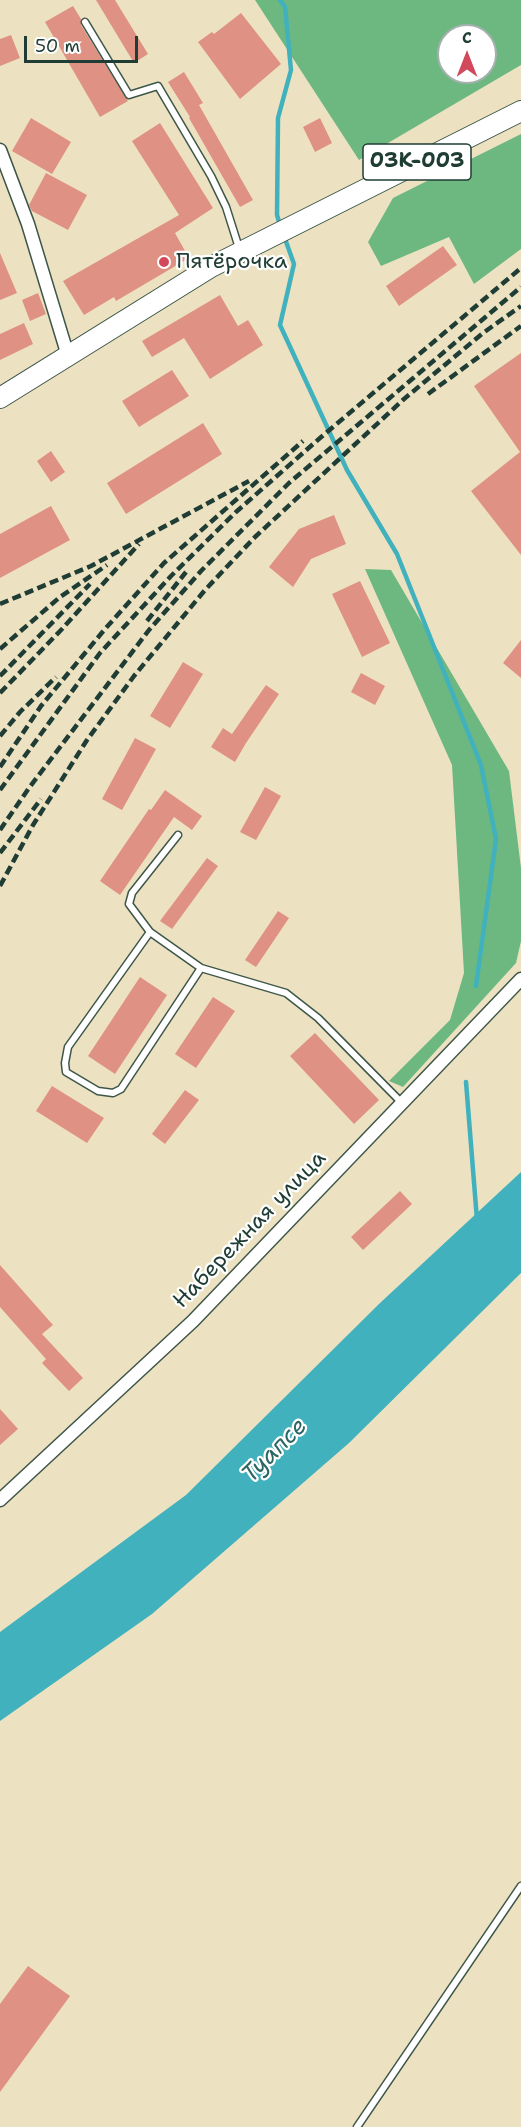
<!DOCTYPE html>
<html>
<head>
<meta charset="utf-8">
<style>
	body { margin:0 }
	#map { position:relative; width:521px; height:2127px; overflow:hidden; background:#ece2c1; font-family:"Shantell Sans",sans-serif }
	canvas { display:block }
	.north { position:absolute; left:437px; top:24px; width:60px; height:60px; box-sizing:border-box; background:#fff; border:2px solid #a5b1ae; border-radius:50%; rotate:0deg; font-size:16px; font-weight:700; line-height:24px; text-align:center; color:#1f3d34 }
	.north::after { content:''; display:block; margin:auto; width:21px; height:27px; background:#d1495b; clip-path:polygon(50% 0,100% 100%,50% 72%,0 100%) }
	.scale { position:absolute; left:24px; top:36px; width:114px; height:27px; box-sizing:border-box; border:3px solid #1f3d34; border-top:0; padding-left:8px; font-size:18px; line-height:21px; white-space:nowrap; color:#1f3d34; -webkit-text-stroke:4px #fff; paint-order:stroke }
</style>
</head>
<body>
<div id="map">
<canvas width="521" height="2127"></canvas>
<div class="north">С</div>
<div class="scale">50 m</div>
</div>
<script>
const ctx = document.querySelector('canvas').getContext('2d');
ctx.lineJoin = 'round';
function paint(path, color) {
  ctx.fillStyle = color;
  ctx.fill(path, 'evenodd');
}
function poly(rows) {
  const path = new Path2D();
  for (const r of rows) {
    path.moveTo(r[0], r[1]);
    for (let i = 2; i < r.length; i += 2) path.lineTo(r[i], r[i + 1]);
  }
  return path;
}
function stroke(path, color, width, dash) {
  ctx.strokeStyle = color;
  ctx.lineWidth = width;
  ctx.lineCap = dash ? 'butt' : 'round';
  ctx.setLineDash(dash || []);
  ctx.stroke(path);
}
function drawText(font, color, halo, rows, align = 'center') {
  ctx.font = font + ' "Shantell Sans",sans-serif';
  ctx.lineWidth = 4.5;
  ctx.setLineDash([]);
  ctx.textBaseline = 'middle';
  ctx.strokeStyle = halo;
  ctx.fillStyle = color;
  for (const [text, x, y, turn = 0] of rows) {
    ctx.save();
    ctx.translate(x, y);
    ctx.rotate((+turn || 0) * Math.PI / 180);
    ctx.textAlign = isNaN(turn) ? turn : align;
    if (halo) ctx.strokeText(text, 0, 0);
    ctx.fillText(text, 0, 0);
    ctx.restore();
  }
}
paint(poly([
	[255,0,521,0,521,65,359,160],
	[449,36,485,36,485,72,449,72],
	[521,134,521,249,474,284,449,237,381,266,368,242,393,198],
	[365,569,391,570,509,771,521,868,521,941,516,963,403,1087,389,1081,450,1020,464,973,452,765]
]), '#6db880');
paint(poly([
	[521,1172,521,1273,349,1443,152,1614,0,1721,0,1632,186,1495,380,1303]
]), '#41b1bd');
stroke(poly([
	[280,0,285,7,291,70,278,118,277,215,280,225],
	[284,236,294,264,280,325,347,470,397,554,481,765,496,839,476,986],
	[466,1082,477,1220]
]), '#41b1bd', 4.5);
paint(poly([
	[96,0,115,0,148,54,134,63],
	[73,6,81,19,81,25,128,101,100,117,45,22],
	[241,13,281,64,240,99,198,42,212,32,214,34],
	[11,35,20,58,0,66,0,39],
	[184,72,203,103,199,105,253,200,240,207,189,118,190,117,168,82],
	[31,118,71,142,52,174,12,151],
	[320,118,332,143,315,152,303,127],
	[160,123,213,208,175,233,189,258,116,301,114,297,84,315,63,281,179,215,132,141],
	[46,173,87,195,68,230,32,211,29,205],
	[443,246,457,265,399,306,386,286],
	[0,253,17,293,0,300],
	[38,293,46,314,30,321,22,300],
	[220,295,238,326,248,320,263,345,210,379,184,338,152,357,142,341],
	[24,323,33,344,0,360,0,334],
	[521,353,521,555,471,491,520,452,474,386],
	[172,370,189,396,139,427,122,401],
	[203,423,222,454,126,514,107,483],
	[51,451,65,472,51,482,37,461],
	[51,506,70,540,0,578,0,534],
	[334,515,346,544,311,559,293,587,269,567,299,529],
	[360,581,390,643,362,657,332,594],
	[521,640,521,678,503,663],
	[183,662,203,674,170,728,150,716],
	[361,673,385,686,375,705,351,692],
	[266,685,279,694,246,743,235,762,211,747,223,728,232,734],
	[135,738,156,749,122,810,102,799],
	[265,787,281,796,256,840,240,832],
	[165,790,202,816,192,830,174,817,120,895,100,881,149,809,151,810],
	[207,858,218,866,172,929,160,921],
	[278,911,289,918,256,967,245,960],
	[140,977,167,995,115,1074,88,1056],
	[213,997,235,1011,196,1068,175,1054],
	[315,1033,379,1100,354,1124,290,1056],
	[52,1086,104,1118,87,1143,36,1111],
	[185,1090,199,1100,165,1144,152,1134],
	[400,1191,412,1204,363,1250,351,1237],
	[0,1265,53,1325,42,1334,83,1378,69,1391,42,1363,46,1359,0,1307],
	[0,1409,18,1429,0,1445],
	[28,1966,70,1996,0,2092,0,2004]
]), '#df9183');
const service = poly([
	[85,22,129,95,158,86,211,176,226,207,239,248],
	[178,835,132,893,129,904,150,932,201,968,286,993,318,1018,402,1103],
	[150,932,68,1047,65,1063,66,1072,98,1091,113,1093,121,1089,201,968],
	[357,2127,521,1886]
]);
const minor = poly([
	[0,150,28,224,68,356],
	[0,1500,193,1321,521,979]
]);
const primary = poly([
	[0,398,211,267,521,111]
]);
stroke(service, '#3e5649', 9);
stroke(minor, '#3e5649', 15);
stroke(primary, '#3e5649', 22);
stroke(service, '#fff', 6);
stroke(minor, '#fff', 12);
stroke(primary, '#fff', 20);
stroke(poly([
	[428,394,521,326],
	[0,604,91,566,249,481],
	[147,621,186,572],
	[0,649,60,597,107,565],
	[0,676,90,584],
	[0,693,62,629,139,544],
	[0,736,20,712,56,677],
	[0,767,41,706,105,629,164,563,303,441],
	[0,790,100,653,171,576,236,512,320,438,521,268],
	[0,830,29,788,149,630,201,571,289,483,521,287],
	[0,853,41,799],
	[0,886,33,825,87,740,134,676,205,590,255,537,404,399,483,333,521,306]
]), '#1f3d34', 4.5, [9, 4.5]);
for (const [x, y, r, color] of [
	[164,262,6,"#d1495b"]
]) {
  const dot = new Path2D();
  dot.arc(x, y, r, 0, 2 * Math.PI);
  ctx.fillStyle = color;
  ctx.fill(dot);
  stroke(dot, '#fff', 2);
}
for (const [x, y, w] of [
	[417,162,108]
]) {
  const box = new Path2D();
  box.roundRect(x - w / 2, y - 18, w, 36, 4.5);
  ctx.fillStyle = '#fff';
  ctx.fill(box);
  stroke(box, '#1f3d34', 1.5);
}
drawText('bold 21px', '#1f3d34', null, [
	["03К-003",417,162]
]);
drawText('22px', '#1f3d34', '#fff', [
	["Пятёрочка",176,262]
], 'left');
drawText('22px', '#1f3d34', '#fff', [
	["Набережная улица",250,1230,-46]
]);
drawText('italic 24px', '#2b6664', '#fff', [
	["Туапсе",275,1451,-45]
]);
</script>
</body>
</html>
